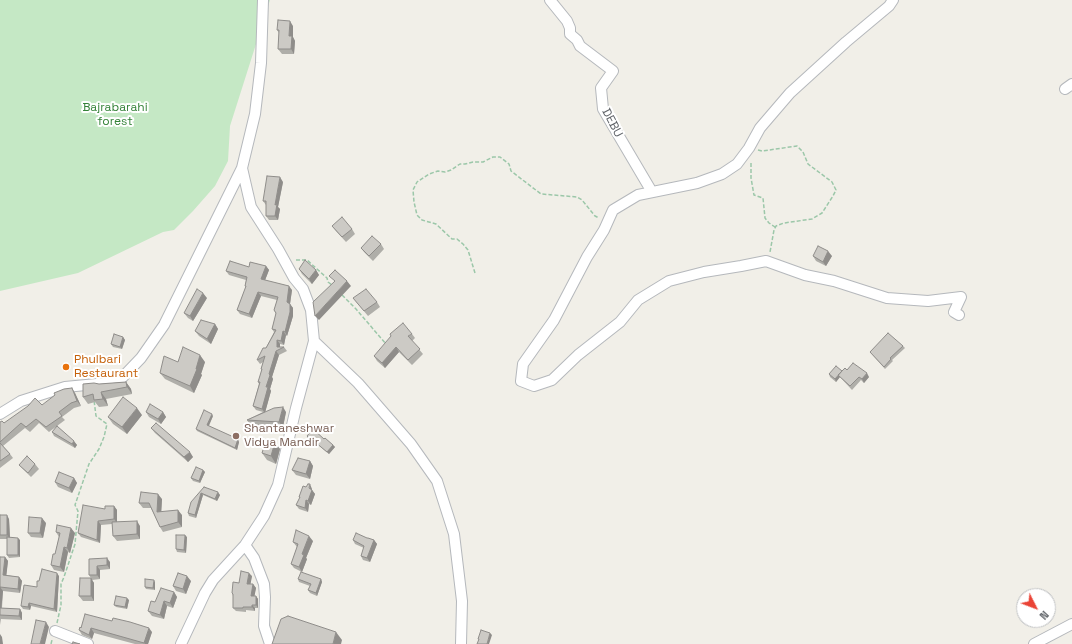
<!DOCTYPE html>
<html>
<head>
<meta charset="utf-8">
<style>
	body { margin:0 }
	#map { position:relative; width:1072px; height:644px; overflow:hidden; background:#f1efe8; font-family:"Space Grotesk",sans-serif }
	canvas { display:block }
	.north { position:absolute; left:1016px; top:588px; width:40px; height:40px; box-sizing:border-box; background:#fff; border:1px solid #bfc1c3; border-radius:50%; rotate:132deg; font-size:11px; font-weight:700; line-height:16px; text-align:center; color:#5f6368 }
	.north::after { content:''; display:block; margin:auto; width:14px; height:18px; background:#ea4335; clip-path:polygon(50% 0,100% 100%,50% 72%,0 100%) }
</style>
</head>
<body>
<div id="map">
<canvas width="1072" height="644"></canvas>
<div class="north">N</div>
</div>
<script>
const ctx = document.querySelector('canvas').getContext('2d');
ctx.lineJoin = 'round';
function paint(path, color) {
  ctx.fillStyle = color;
  ctx.fill(path, 'evenodd');
}
function poly(rows) {
  const path = new Path2D();
  for (const r of rows) {
    path.moveTo(r[0], r[1]);
    for (let i = 2; i < r.length; i += 2) path.lineTo(r[i], r[i + 1]);
  }
  return path;
}
function stroke(path, color, width, dash) {
  ctx.strokeStyle = color;
  ctx.lineWidth = width;
  ctx.lineCap = dash ? 'butt' : 'round';
  ctx.setLineDash(dash || []);
  ctx.stroke(path);
}
function drawText(font, color, halo, rows, align = 'center') {
  ctx.font = font + ' "Space Grotesk",sans-serif';
  ctx.lineWidth = 4;
  ctx.setLineDash([]);
  ctx.textBaseline = 'middle';
  ctx.strokeStyle = halo;
  ctx.fillStyle = color;
  for (const [text, x, y, turn = 0] of rows) {
    ctx.save();
    ctx.translate(x, y);
    ctx.rotate((+turn || 0) * Math.PI / 180);
    ctx.textAlign = isNaN(turn) ? turn : align;
    if (halo) ctx.strokeText(text, 0, 0);
    ctx.fillText(text, 0, 0);
    ctx.restore();
  }
}
paint(poly([
	[0,0,270,0,230,126,228,161,215,186,193,211,174,230,163,232,78,273,0,291]
]), '#c5e8c5');
const minor = poly([
	[550,0,567,21,570,28,570,34,577,40,580,46,613,71,601,88,603,109,652,192],
	[893,0,889,6,846,42,790,93,760,128,749,148,737,164,722,174,697,183,638,195,613,210,604,230,587,257,554,320,523,364,521,381,534,386,552,380,578,355,620,322,638,300,669,281,704,272,741,266,766,261,805,275,834,281,887,298,928,301,961,297,954,312,959,315],
	[1065,89,1072,84],
	[314,341,358,383,411,444,437,481,454,534,462,601,461,644],
	[0,414,21,401,65,387,118,382,141,358,164,325,242,168],
	[245,545,254,558,264,584,265,597,264,626,270,644],
	[55,631,88,644],
	[181,644,205,593,213,580,245,545,264,516,278,485,296,408,314,341,311,310,303,289,294,278,278,249,251,207,242,168,255,114,261,63,263,0],
	[1034,644,1072,624]
]);
stroke(minor, '#b5b8bc', 12);
stroke(poly([
	[758,150,762,151,797,146,803,152,808,164,832,182,836,190,833,196,822,213,812,219,784,223,776,226,774,230,770,252],
	[751,163,751,178,754,195,763,198,765,218,769,223,775,227],
	[296,260,307,260,327,278,328,282,332,285],
	[475,273,468,250,463,244,457,239,452,239,436,224,422,220,417,215,414,202,413,190,417,182,429,174,438,171,445,172,451,170,460,164,465,164,473,162,483,162,493,157,500,157,509,164,511,171,541,194,577,197,582,200,595,216,599,218],
	[342,295,356,309,386,344],
	[57,623,61,605,61,584,64,577,75,544,78,511,75,505,89,464,99,449,104,437,107,424,96,416,94,400],
	[51,644,52,640]
]), '#9cc7a9', 1.5, [4, 2]);
stroke(minor, '#fff', 10);
paint(poly([
	[293,26,293,37,295,41,294,54,282,54,278,49,279,33,277,30],
	[283,182,278,207,280,209,278,220,269,220,266,216,266,205,263,201],
	[332,226,352,229,355,234,346,242,336,231],
	[381,244,384,249,373,261,364,252,361,248],
	[813,256,832,256,826,266,816,261],
	[266,266,269,270,265,280,292,290,290,304,293,308,293,316,287,336,286,335,284,345,280,344,280,347,284,347,287,351,279,355,272,377,273,379,270,389,271,391,265,412,286,412,283,427,250,425,247,420,263,412,256,410,253,406,259,384,258,382,262,370,261,369,263,362,260,364,257,360,266,348,274,332,272,329,276,314,274,310,277,300,261,296,252,318,240,314,237,310,246,287,245,286,246,280,229,275,226,271,249,267],
	[299,269,316,270,319,275,312,284,302,274],
	[207,298,193,321,188,318,184,313],
	[353,298,377,302,380,307,368,316],
	[215,324,218,329,211,344,199,336,195,331],
	[412,334,415,338,412,341,423,354,412,365,399,352,385,368,377,361,374,356],
	[123,337,125,340,122,349,113,347,111,344],
	[903,346,905,348,892,360,893,361,885,369,870,352],
	[178,362,205,362,201,374,202,375,194,393,165,379,160,373],
	[847,370,869,377,864,383,861,380,852,390,840,377,836,382,830,377,829,374],
	[126,382,131,389,132,394,106,399,108,406,99,407,95,402,88,404,83,397,99,384],
	[75,393,81,406,74,408,62,417,65,420,57,426,77,445,75,448,54,436,52,432,57,426,49,432,39,423,30,432,25,428,3,446,10,454,13,458,0,468,0,422,4,423,42,405],
	[146,412,163,412,166,417,161,424,149,417],
	[142,415,127,434,113,424,108,417],
	[213,416,209,426,239,442,237,450,197,431,196,429],
	[151,428,193,457,188,462,155,433],
	[307,436,324,439,333,445,335,447,329,454,317,444,316,445,308,439],
	[275,442,280,449,276,464,267,460,262,453],
	[310,461,313,466,310,479,296,475,292,470],
	[35,464,39,469,31,477,19,465],
	[203,470,205,472,200,483,193,481,191,478],
	[74,478,77,483,72,493,58,487,55,482],
	[204,487,220,495,217,501,203,495,196,518,189,516,188,513],
	[306,487,312,489,312,490,315,494,311,505,309,504,308,512,299,509,296,505,300,498,299,497],
	[162,499,161,512,182,515,182,527,163,532,160,527,151,508,143,508,139,503],
	[114,506,117,510,117,522,140,526,140,539,117,541,113,536,112,524,101,525,100,543,81,537,78,533,105,509],
	[0,515,9,519,10,537,20,540,20,557,9,558,7,555,7,539,0,539],
	[46,523,43,538,31,537,28,533],
	[56,532,75,533,70,553,68,552,64,572,54,570,51,565,55,554,59,537],
	[187,537,186,553,177,552,176,549],
	[367,538,374,540,377,544,370,562,363,560,361,556,364,548,355,544,353,540],
	[313,541,306,558,307,559,302,572,294,568,291,564,297,547,293,542],
	[0,557,5,557,8,561,6,575,19,577,22,581,20,593,3,591,2,608,20,609,22,613,22,620,1,619,0,625],
	[89,559,110,562,110,569,100,570,100,579,92,580,94,583,94,601,83,601,79,596,91,578,89,575],
	[59,576,57,612,31,606,30,610,23,609,21,606,37,587,39,581],
	[252,576,250,584,253,584,256,588,254,596,256,596,258,599,258,608,255,608,255,611,246,610,246,612,236,611,233,608,233,596,232,593,239,583],
	[298,579,321,579,322,582,317,596,310,593,308,590,310,586,299,582],
	[191,581,186,594,176,591,173,586],
	[155,582,155,590,146,589,145,587],
	[174,592,177,597,173,608,167,606,164,619,152,616,148,611,155,602],
	[129,600,127,609,116,607,114,605],
	[80,627,152,632,148,644,135,644,94,633,92,639,82,635,79,630]
]), '#afaea9');
paint(poly([
	[290,21,293,26,293,37,295,41,294,54,291,49,289,36],
	[280,177,283,182,278,207,280,209,278,220,275,216,275,205],
	[828,251,832,256,826,266,823,262],
	[266,266,269,270,264,283,261,279],
	[316,270,319,275,312,284,309,279],
	[347,281,351,286,319,320,315,316],
	[289,286,292,290,290,304,293,308,293,316,287,336,285,332,287,302],
	[258,292,261,296,252,318,249,314],
	[203,293,207,298,193,321,190,316],
	[215,324,218,329,211,344,207,339],
	[283,331,286,335,284,345,281,341],
	[123,337,125,340,122,349,120,347],
	[277,340,280,344,280,349,277,347],
	[396,347,399,352,385,368,382,363],
	[276,351,279,355,272,377,273,379,270,389,271,391,265,413,262,409,269,374],
	[200,355,205,362,201,374,202,375,194,393,190,386],
	[842,371,838,375,840,377,836,382,835,379],
	[867,373,869,377,864,383,862,379],
	[126,382,131,389,132,394,127,387],
	[72,388,75,393,81,406,77,401],
	[101,392,106,399,108,406,103,399],
	[283,407,286,412,283,427,279,422],
	[137,408,142,415,127,434,122,427],
	[163,412,166,417,161,424,158,419],
	[212,414,213,416,208,427,207,425],
	[238,439,239,442,237,450,235,448],
	[74,441,77,445,75,448,72,444],
	[275,442,280,449,276,464,271,456],
	[333,445,335,447,329,454,327,452],
	[190,452,193,457,188,462,184,457],
	[310,461,313,466,310,479,306,474],
	[203,470,205,472,200,483,199,481],
	[74,478,77,483,72,493,69,488],
	[310,484,312,489,312,490,315,494,311,505,308,501],
	[218,492,220,495,217,501,215,499],
	[201,493,203,495,196,518,195,515],
	[158,494,162,499,161,517,157,512],
	[306,500,309,504,308,512,305,508],
	[114,506,117,510,117,523,114,519],
	[178,510,182,515,182,527,178,522],
	[7,515,9,519,10,539,7,535],
	[42,518,46,523,43,538,40,533],
	[98,521,101,525,100,543,97,540],
	[137,521,140,526,140,539,137,534],
	[71,528,75,533,70,553,67,548],
	[185,535,187,537,186,553,184,550],
	[309,536,313,541,306,558,307,559,302,572,299,567,302,554],
	[18,538,20,540,20,557,18,555],
	[374,540,377,544,370,562,367,558],
	[64,547,68,552,64,572,60,567],
	[5,557,8,561,6,579,3,575],
	[107,558,110,562,110,569,107,565],
	[97,566,100,570,100,579,97,575],
	[57,573,59,576,57,612,54,609],
	[249,573,252,576,250,587,247,584],
	[187,576,191,581,186,594,183,589],
	[19,577,22,581,20,593,18,589],
	[91,578,94,583,94,601,91,596],
	[321,579,322,582,317,596,316,593],
	[154,580,155,582,155,590,153,588],
	[253,584,256,588,254,599,251,596],
	[0,587,3,591,1,612,0,610],
	[174,592,177,597,173,608,170,603],
	[256,596,258,599,258,608,256,605],
	[127,598,129,600,127,609,125,607],
	[164,601,167,606,164,619,160,615],
	[29,603,31,606,30,610,28,607],
	[252,605,255,608,255,611,252,607],
	[20,609,22,613,22,620,19,616],
	[46,622,49,627,45,644,40,644],
	[91,628,94,633,92,639,89,635],
	[149,628,152,632,148,644,145,644,144,643],
	[336,632,342,640,341,644,333,644],
	[490,633,492,635,489,644,487,644],
	[0,634,2,637,3,644,0,644]
]), '#8f8d8a');
const building = poly([
	[278,20,290,21,289,36,292,36,291,49,278,49,279,30,277,30,278,20],
	[267,176,280,177,275,205,277,204,275,216,266,216,266,201,263,201,267,176],
	[342,217,352,229,342,237,332,226,342,217],
	[372,236,381,244,369,256,361,248,372,236],
	[818,246,828,251,823,262,813,256,818,246],
	[305,260,316,270,309,279,299,269,305,260],
	[230,261,249,267,250,262,266,266,261,279,289,286,287,302,290,304,290,312,285,332,283,331,281,341,277,340,277,347,284,347,276,351,269,374,270,375,266,387,268,387,262,409,253,406,260,382,258,382,262,369,261,369,265,356,257,360,263,348,266,348,276,330,272,329,276,313,274,310,278,297,258,292,249,314,237,310,246,286,245,286,247,277,226,271,230,261],
	[335,270,347,281,315,316,313,302,335,281,329,276,335,270],
	[197,289,203,293,190,316,184,313,197,289],
	[366,289,377,302,364,311,353,298,366,289],
	[201,320,215,324,207,339,195,331,201,320],
	[403,323,412,334,408,336,420,349,408,360,396,347,382,363,374,356,391,336,390,334,403,323],
	[888,333,903,346,890,358,891,359,884,367,870,352,888,333],
	[114,334,123,337,120,347,111,344,114,334],
	[183,347,200,355,196,369,197,369,190,386,160,373,164,356,178,362,183,347],
	[853,363,867,373,862,379,859,377,850,386,838,375,845,368,847,370,853,363],
	[836,366,842,371,835,379,829,374,836,366],
	[126,382,127,387,101,392,103,399,94,400,93,394,83,397,83,384,94,383,99,384,126,382],
	[72,388,77,401,71,403,59,412,62,416,46,427,36,419,26,427,21,423,0,442,0,422,2,421,4,423,28,406,35,398,42,405,55,395,54,393,64,389,72,388],
	[123,397,137,408,122,427,108,417,123,397],
	[150,404,163,412,158,419,146,412,150,404],
	[283,407,279,422,247,420,274,408,283,407],
	[204,410,212,414,207,425,238,439,235,448,196,429,204,410],
	[156,423,190,452,184,457,151,428,156,423],
	[57,426,74,441,72,444,52,432,57,426],
	[313,429,324,439,325,438,333,445,327,452,315,442,314,443,307,436,313,429],
	[266,440,275,442,271,456,262,453,266,440],
	[0,443,10,454,0,461,0,443],
	[27,456,35,464,28,473,19,465,27,456],
	[298,458,310,461,306,474,292,470,298,458],
	[196,467,203,470,199,481,191,478,196,467],
	[59,472,74,478,69,488,55,482,59,472],
	[308,484,310,484,309,488,312,490,308,501,306,500,305,508,296,505,300,497,299,497,303,486,306,487,308,484],
	[204,487,218,492,215,499,201,493,195,515,188,513,191,502,204,487],
	[141,492,158,494,157,512,178,510,178,522,160,527,149,503,139,503,141,492],
	[83,505,105,509,105,506,114,506,114,519,98,521,97,540,78,533,83,505],
	[0,515,7,515,7,535,0,535,0,515],
	[29,517,42,518,40,533,28,533,29,517],
	[137,521,137,534,113,536,112,522,137,521],
	[57,525,71,528,67,548,64,547,60,567,51,565,53,554,55,554,60,533,56,532,57,525],
	[296,530,309,536,302,554,304,555,299,567,291,564,298,544,293,542,296,530],
	[356,533,367,538,368,538,374,540,367,558,361,556,364,546,353,540,356,533],
	[176,535,185,535,184,550,176,549,176,535],
	[7,537,18,538,18,555,7,555,7,537],
	[0,557,5,557,3,575,19,577,18,589,0,587,0,591,0,557],
	[107,558,107,565,97,566,97,575,89,575,89,559,107,558],
	[42,569,57,573,54,609,29,603,28,607,21,606,24,585,37,587,37,581,39,581,42,569],
	[241,571,249,573,247,584,253,584,251,596,256,596,256,605,252,605,252,607,243,607,243,608,233,608,233,594,232,593,233,582,239,583,241,571],
	[301,572,321,579,316,593,308,590,311,584,298,579,301,572],
	[178,573,187,576,183,589,173,586,178,573],
	[80,578,91,578,91,596,79,596,80,578],
	[145,579,154,580,153,588,145,587,145,579],
	[161,588,174,592,170,603,164,601,160,615,148,611,151,601,155,602,161,588],
	[116,596,127,598,125,607,114,605,116,596],
	[0,608,20,609,19,616,0,615,0,608],
	[85,614,112,621,113,618,130,622,149,628,144,643,91,628,89,635,79,630,80,627,81,628,85,614],
	[288,616,336,632,333,644,272,644,281,619,288,616],
	[36,620,46,622,40,644,31,644,36,620],
	[481,630,490,633,487,644,477,644,479,639,478,639,481,630],
	[73,642,80,644,72,644,73,642]
]);
paint(building, '#cccac5');
stroke(building, '#8f8d8a', 1);
for (const [x, y, r, color] of [
	[66,367,4,"#e8710a"],
	[236,436,4,"#8d6e63"]
]) {
  const dot = new Path2D();
  dot.arc(x, y, r, 0, 2 * Math.PI);
  ctx.fillStyle = color;
  ctx.fill(dot);
  stroke(dot, '#fff', 1.5);
}
drawText('12px', '#348238', '#fff', [
	["Bajrabarahi",115,108],
	["forest",115,122]
]);
drawText('12px', '#5f6368', '#fff', [
	["DEBU",612,123,62]
]);
drawText('12px', '#c56008', '#fff', [
	["Phulbari",74,360],
	["Restaurant",74,374]
], 'left');
drawText('12px', '#785e54', '#fff', [
	["Shantaneshwar",244,429],
	["Vidya Mandir",244,443]
], 'left');
</script>
</body>
</html>
